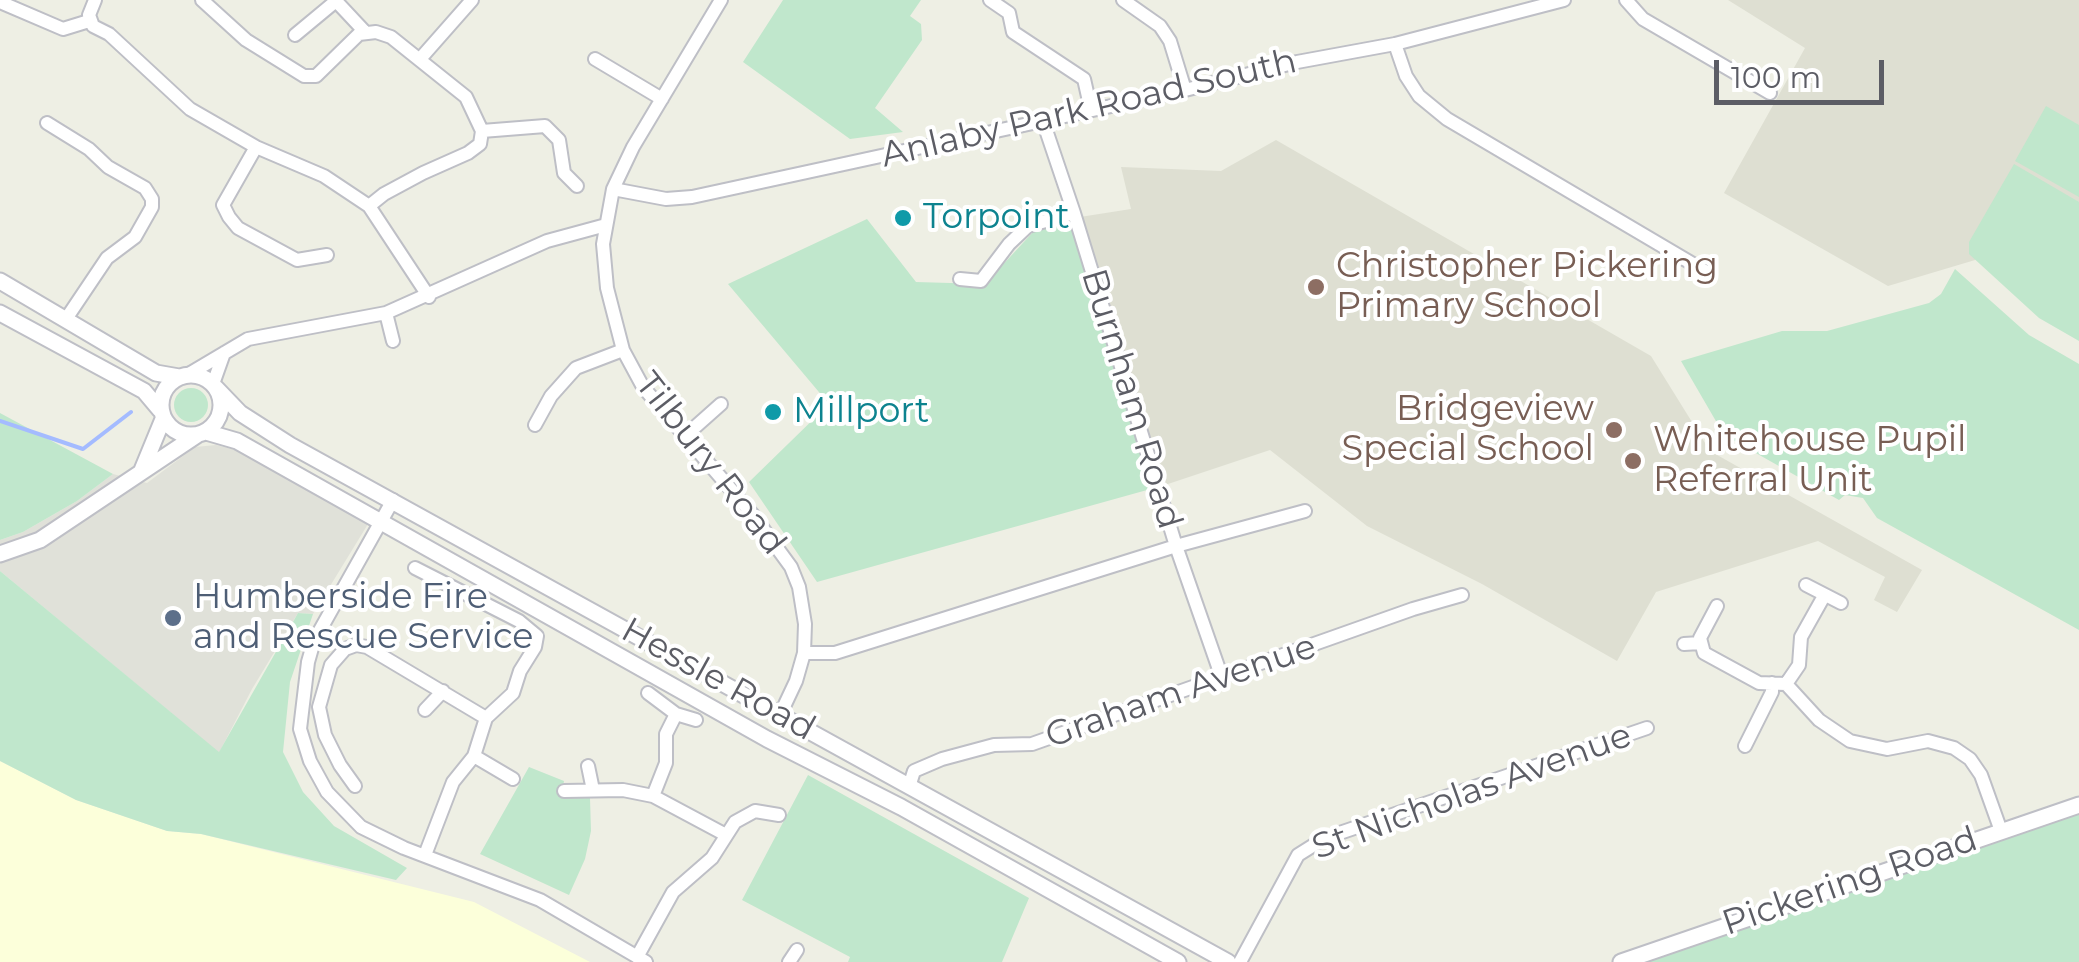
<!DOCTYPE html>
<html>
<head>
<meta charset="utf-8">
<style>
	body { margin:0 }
	#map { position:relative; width:2079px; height:962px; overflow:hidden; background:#eeefe4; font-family:Montserrat,sans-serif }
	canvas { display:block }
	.scale { position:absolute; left:1714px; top:60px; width:170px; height:45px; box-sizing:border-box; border:5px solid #5c5d65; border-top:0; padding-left:12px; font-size:30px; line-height:35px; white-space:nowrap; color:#5c5d65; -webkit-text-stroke:8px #fff; paint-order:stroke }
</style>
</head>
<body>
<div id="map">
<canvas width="2079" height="962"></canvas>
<div class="scale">100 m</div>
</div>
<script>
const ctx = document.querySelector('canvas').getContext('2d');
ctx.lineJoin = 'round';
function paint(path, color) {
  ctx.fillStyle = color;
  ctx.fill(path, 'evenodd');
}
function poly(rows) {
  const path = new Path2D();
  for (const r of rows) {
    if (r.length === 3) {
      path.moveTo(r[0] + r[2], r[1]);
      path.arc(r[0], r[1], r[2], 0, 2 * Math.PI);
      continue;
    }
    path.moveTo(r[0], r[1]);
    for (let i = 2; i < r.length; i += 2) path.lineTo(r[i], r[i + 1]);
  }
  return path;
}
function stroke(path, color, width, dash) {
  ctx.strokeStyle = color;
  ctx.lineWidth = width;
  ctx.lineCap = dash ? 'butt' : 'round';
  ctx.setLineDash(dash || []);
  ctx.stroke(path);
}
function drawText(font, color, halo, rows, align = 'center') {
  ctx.font = font + ' Montserrat,sans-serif';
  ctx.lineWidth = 8;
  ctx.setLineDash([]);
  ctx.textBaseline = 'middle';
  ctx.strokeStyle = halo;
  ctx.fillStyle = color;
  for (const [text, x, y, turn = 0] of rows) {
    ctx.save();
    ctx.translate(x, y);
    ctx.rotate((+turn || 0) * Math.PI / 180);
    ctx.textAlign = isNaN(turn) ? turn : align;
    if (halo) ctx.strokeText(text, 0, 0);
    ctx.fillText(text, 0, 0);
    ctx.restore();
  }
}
paint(poly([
	[0,761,76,800,167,831,201,834,474,902,590,962,0,962]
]), '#fcffda');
paint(poly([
	[216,445,236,450,368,524,313,614,298,613,252,689,219,753,0,571,0,540,23,532,77,501,113,474,147,483,195,447]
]), '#e0e1d9');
paint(poly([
	[1728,0,2079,0,2079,229,1888,286,1724,193,1805,48],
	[1276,140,1651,356,1710,451,1922,570,1897,612,1874,600,1885,577,1818,541,1656,592,1617,661,1482,584,1367,526,1270,450,1165,485,1080,217,1131,209,1121,167,1221,171]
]), '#dedfd2');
paint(poly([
	[783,0,921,0,910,16,921,24,922,40,875,108,903,132,850,139,743,62],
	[2046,106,2079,125,2079,197,2015,161],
	[2014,164,2079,202,2079,341,2039,318,1969,254,1969,242],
	[1080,217,1165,485,817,582,749,482,829,404,728,284,867,219,916,282,985,284,1034,231],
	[1955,269,2029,335,2079,364,2079,630,1877,518,1863,498,1845,495,1839,500,1724,435,1681,361,1782,331,1827,331,1929,303,1941,294],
	[191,405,17],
	[0,413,113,474,77,501,23,532,0,540],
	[0,571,219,752,298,613,313,614,290,682,283,752,303,792,334,826,407,868,396,880,201,834,167,831,76,800,0,761],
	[529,767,564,781,561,798,590,798,591,831,585,859,569,895,480,854],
	[808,775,1029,898,1002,962,848,962,850,957,742,900],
	[2079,812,2079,962,1647,962,1655,957]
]), '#c0e7cc');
stroke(poly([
	[0,421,83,449,131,412]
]), '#a4bbff', 4);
const minor = poly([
	[95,0,89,15,93,26,109,34,190,109,256,147,324,176,369,206,429,297],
	[202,0,246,40,304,76,316,76,359,34,376,32,391,37,466,97,482,131],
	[721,0,633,147,613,189,603,244,607,288,623,350,643,387,753,515,791,567,799,587,805,624,804,653,796,681,780,715],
	[990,0,1009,13,1013,32,1084,79,1091,110],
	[1123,0,1160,26,1170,41,1185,90],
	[1626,0,1643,19,1770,93],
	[0,2,63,29,89,21],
	[295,35,336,1,366,33],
	[1395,44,1406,76,1419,96,1447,119,1708,273],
	[420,59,472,0],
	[595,59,662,99],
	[1043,121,1074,213,1176,546,1222,678],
	[47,123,89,149,108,167,145,188,152,199,152,207,135,237,107,258,66,319],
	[256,147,223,205,229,217,238,228,297,260,327,255],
	[613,189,666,199,692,197,1185,90,1297,62,1395,44,1564,0],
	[369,206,384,194,423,173,468,153,480,144,482,131,545,126,559,140,564,173,577,186],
	[960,279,981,281,1009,244,1028,226,1074,213],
	[386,313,393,341],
	[189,374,248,339,386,313,547,241,606,225],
	[213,384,224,353],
	[535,425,551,396,576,368,623,350],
	[685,436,721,404],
	[393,500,314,641,308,662,300,729,310,761,327,792,361,827,404,848,540,900,646,962],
	[415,568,519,621,537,636,535,647,520,671,513,693,486,718,474,756,453,782,425,855],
	[1806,585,1841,603],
	[1717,606,1700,638,1704,653,1759,683,1786,684,1819,720,1850,741,1887,749,1928,741,1954,748,1970,759,1981,775,2001,831],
	[1684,644,1701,643],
	[804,653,835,653,1176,546,1305,511],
	[1786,684,1799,665,1801,637,1824,596],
	[648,693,676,714,696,720],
	[425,710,443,691],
	[1745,746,1772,692,1772,683],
	[474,756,513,779],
	[588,766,593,790],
	[355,786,340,765,325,735,319,707,331,665,345,649,356,645,367,647,486,718],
	[909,787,914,771,942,759,994,745,1032,744,1413,609,1462,595],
	[564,791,623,790,653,796,726,835],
	[653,796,666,763,666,734,676,714],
	[637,957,673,892,712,858,735,822,755,811,779,815],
	[789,962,797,950],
	[1240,962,1298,855,1325,838,1647,728]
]);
const tertiary = poly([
	[0,281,156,373,179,377],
	[0,313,144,391,160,410],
	[191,405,30],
	[216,388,240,413,290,445,1228,962],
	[206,432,237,441,767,739,901,807,1178,962],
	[142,470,163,419],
	[0,554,40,540,197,435],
	[1621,962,2079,805]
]);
stroke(minor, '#bebfc6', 16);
stroke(tertiary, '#bebfc6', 19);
stroke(minor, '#fff', 12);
stroke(tertiary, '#fff', 15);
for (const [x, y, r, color] of [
	[903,218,10,"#0f9aa8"],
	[1316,287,10,"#8d6e63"],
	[773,412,10,"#0f9aa8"],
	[1614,430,10,"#8d6e63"],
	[1633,461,10,"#8d6e63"],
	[173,618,10,"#5c6f8a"]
]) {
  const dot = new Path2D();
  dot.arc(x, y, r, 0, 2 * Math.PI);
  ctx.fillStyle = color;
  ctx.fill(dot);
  stroke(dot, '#fff', 4);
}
drawText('35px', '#5c5d65', '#fff', [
	["Anlaby Park Road South",1089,109,-13],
	["Burnham Road",1131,399,73],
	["Tilbury Road",710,464,52],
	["Hessle Road",718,680,29],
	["Graham Avenue",1181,692,-19],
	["St Nicholas Avenue",1472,792,-20],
	["Pickering Road",1850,882,-19]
]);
drawText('35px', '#0d838f', '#fff', [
	["Torpoint",923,218],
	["Millport",793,412]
], 'left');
drawText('35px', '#785e54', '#fff', [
	["Christopher Pickering",1336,267],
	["Primary School",1336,307],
	["Bridgeview",1594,410,"right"],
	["Special School",1594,450,"right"],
	["Whitehouse Pupil",1653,441],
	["Referral Unit",1653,481]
], 'left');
drawText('35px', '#4e5e75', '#fff', [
	["Humberside Fire",193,598],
	["and Rescue Service",193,638]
], 'left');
</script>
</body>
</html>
